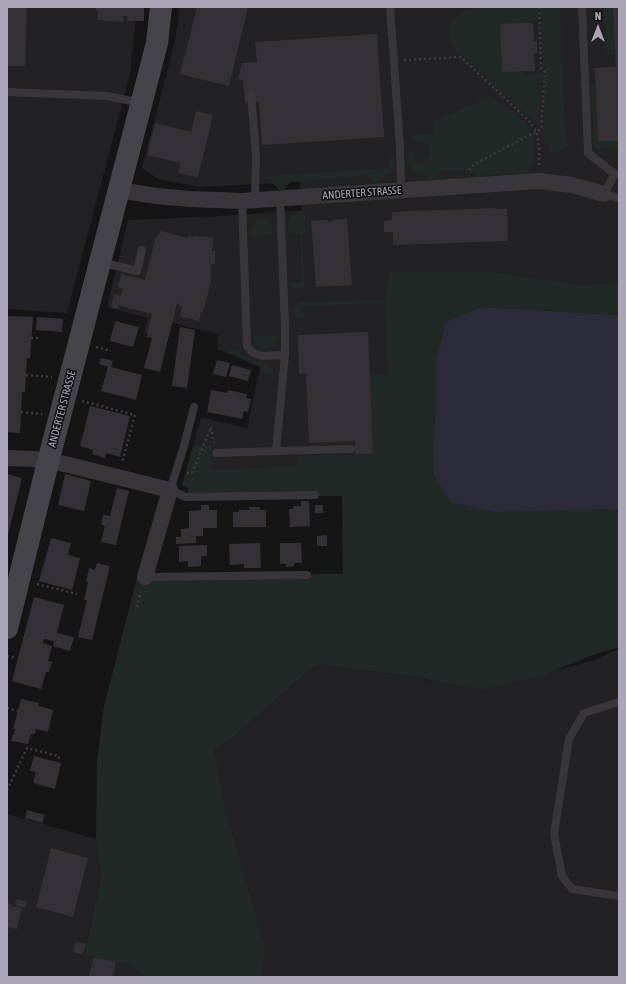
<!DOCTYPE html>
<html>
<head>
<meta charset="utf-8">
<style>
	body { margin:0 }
	#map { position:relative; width:626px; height:984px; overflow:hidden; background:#151516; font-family:"Asap Condensed",sans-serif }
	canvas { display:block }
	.frame { position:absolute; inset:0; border:8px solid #aaa6b6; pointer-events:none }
	.north { position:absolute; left:578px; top:8px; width:40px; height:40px; -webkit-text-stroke:3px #101011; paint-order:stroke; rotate:0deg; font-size:11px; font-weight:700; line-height:16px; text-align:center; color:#aaa6b6 }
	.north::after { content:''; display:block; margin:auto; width:14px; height:18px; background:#aaa6b6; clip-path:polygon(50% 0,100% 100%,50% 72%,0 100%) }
</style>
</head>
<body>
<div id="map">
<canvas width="626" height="984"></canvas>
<div class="frame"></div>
<div class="north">N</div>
</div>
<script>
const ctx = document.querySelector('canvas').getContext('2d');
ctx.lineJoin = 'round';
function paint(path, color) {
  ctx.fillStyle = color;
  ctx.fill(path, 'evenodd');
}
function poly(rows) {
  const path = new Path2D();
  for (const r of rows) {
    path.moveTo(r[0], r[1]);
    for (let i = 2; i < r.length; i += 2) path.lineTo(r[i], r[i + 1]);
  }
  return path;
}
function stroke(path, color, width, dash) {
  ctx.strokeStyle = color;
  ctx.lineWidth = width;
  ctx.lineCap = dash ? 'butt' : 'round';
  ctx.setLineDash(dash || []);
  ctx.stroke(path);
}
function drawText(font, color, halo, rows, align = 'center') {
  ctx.font = font + ' "Asap Condensed",sans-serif';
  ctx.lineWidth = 3;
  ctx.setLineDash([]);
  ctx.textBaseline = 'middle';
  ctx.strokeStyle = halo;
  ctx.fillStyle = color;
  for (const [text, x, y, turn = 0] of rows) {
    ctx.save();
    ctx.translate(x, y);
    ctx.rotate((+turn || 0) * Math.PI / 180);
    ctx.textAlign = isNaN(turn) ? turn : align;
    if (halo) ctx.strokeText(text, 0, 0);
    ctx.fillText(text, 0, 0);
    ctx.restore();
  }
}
paint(poly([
	[7,7,137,7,130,74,67,313,7,309],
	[179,7,619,7,619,315,419,298,406,469,188,495,188,488,182,486,201,417,247,428,260,367,217,349,218,334,172,323,168,339,144,333,148,318,107,307,128,220,220,216,302,210,300,182,200,187,158,179,142,168,174,45,178,23],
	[619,648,619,977,282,977,280,976,261,977,266,950,224,803,215,750,238,733,314,666,322,664,342,668,403,675,426,680,491,687,595,660],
	[7,814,96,839,101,877,84,954,131,965,144,977,7,977]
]), '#222123');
paint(poly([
	[485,7,537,7,538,20,536,20,536,23,500,25,502,72,525,71,526,75,533,75,540,72,542,74,539,127,454,48,450,41,448,34,449,27,453,20,462,13,471,9],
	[540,7,560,7,565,132,567,139,567,146,558,152,550,152,550,146,545,143,541,140,546,70,543,67],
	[604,7,613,7,615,55,606,55],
	[591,84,595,84,598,141,619,141,619,147,594,149],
	[490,96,526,122,533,135,533,164,527,173,476,176,468,170,442,171,434,179,429,179,420,173,413,170,409,163,409,152,414,152,414,160,416,163,421,164,427,160,430,154,430,148,426,143,420,141,415,141,410,135,434,134,433,122],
	[391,155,392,155,394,156,394,169,392,172,389,174,385,176,380,182,375,183,368,176,290,182,284,190,279,190,266,176,388,168],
	[305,214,305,223,306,231,302,236,305,288,293,288,290,283,302,283,300,235,290,234,288,229,288,221,292,215],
	[260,219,265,219,269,223,272,227,273,235,249,236,250,231,253,225,256,221],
	[389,272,493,272,579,285,619,283,619,315,482,307,436,406,433,441,602,509,619,511,619,647,593,655,541,676,482,690,403,675,342,668,322,664,314,666,238,733,215,750,224,803,266,950,261,976,280,976,282,977,144,977,131,965,84,955,101,877,96,839,97,761,104,706,138,574,161,575,343,574,342,496,188,495,188,488,182,486,193,446,211,444,211,470,297,466,297,456,373,454,370,375,388,375,385,303,304,306,302,307,302,319,299,319,295,316,293,308,296,304,301,302,306,302,306,303,385,299],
	[277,335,277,340,274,344,270,347,266,348,261,347,257,345,254,341,253,336],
	[226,350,240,350,240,354,242,355,268,365,272,370,272,374,261,372,261,367]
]), '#212926');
paint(poly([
	[482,307,619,315,619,511,602,509,495,512,450,502,434,475,433,441,436,406,436,362,446,322]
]), '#2b2b3a');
paint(poly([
	[7,7,27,7,25,66,7,66],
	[96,7,144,7,144,21,127,21,127,16,123,16,123,22,98,20,98,11,96,11],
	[197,7,248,7,229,86,180,74],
	[613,7,619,7,619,141,598,141,595,68,616,67],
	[523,23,533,23,534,41,537,41,537,53,534,53,535,71,502,72,500,24],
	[377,34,384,137,262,145,259,102,245,103,243,80,238,79,242,63,257,62,255,42],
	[196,111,213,115,198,177,178,173,181,163,147,155,155,123,191,132],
	[497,208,497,209,507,209,508,241,393,245,393,232,384,232,384,221,392,220,392,212],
	[347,219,352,285,316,287,311,221,328,220,328,222,333,221,333,220],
	[161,231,188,238,188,236,194,237,194,236,213,237,212,251,215,251,215,264,211,264,211,282,203,312,201,312,199,321,180,316,182,307,177,303,160,372,144,368,152,338,147,337,148,334,147,333,152,314,118,305,118,309,111,307,114,294,121,296,123,289,118,287,121,274,145,280,155,239],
	[7,316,33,317,30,358,27,358,25,392,22,392,20,433,7,432],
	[37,317,63,319,62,332,36,330],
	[115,321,139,327,133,347,110,341],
	[180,327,195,330,187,388,172,386],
	[368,332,373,454,355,454,355,441,309,443,306,373,299,374,298,335],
	[101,358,113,361,111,367,142,375,136,400,101,391,108,367,99,364],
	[217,360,230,363,226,377,213,374],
	[232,365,251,370,248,381,229,376],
	[211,390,227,393,228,390,247,394,246,398,251,399,248,412,244,411,242,419,207,412],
	[90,406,130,416,120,457,106,453,105,458,92,454,93,450,80,446],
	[7,474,22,478,8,535,7,535],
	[65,474,91,481,84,511,58,505],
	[117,488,129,491,116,545,101,542,105,526,101,524,103,515,110,516],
	[301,501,309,501,310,526,290,527,289,509,293,509,293,506,301,506],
	[201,505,209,505,209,510,217,510,217,528,203,528,203,536,196,536,196,543,176,544,176,537,181,537,181,529,189,528,189,511,201,510],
	[315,505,323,505,323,513,315,513],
	[249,507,260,507,260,510,266,510,266,527,233,527,233,512,239,512,239,510,249,510],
	[327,535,327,546,317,546,317,536],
	[51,538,71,543,68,555,80,558,72,590,39,581],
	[260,543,261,568,244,568,244,564,230,565,229,544],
	[280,543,301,543,302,563,294,563,294,566,286,567,286,564,280,564],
	[207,545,207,556,201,556,201,566,188,567,188,561,179,562,179,546],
	[97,563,110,566,92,640,78,637,87,600,84,600,88,582,86,582,89,568,95,570],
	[34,597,64,605,57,633,74,637,70,651,53,646,54,641,44,639,43,643,52,646,48,661,52,662,49,672,46,672,41,689,12,681],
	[21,699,39,703,38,707,40,706,53,710,48,732,36,729,35,734,31,734,28,744,11,741,15,729,13,729],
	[34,756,61,763,55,789,33,783,36,772,30,771],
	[27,810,45,815,42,823,25,818],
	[51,848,88,858,73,917,36,907],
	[17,899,27,902,25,908,15,905],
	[7,903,11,904,11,906,22,908,17,929,7,927],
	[75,942,86,944,84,952,82,952,82,954,73,952],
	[94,957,116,962,113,977,89,977]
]), '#333135');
stroke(poly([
	[404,60,461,57,529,121,536,131,539,146,539,165],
	[469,170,472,166,486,158,541,129,545,72,541,68,539,7],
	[31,338,39,338],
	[96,347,111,351],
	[26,375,52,377],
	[82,401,135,415,122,463],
	[21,412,42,414],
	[187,473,192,473,211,427,214,443],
	[37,584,77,594],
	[137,607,141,592],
	[7,656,16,658],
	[7,708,18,711],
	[7,790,27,748,59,756,58,762]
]), '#3d3c42', 2.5, [2, 3]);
stroke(poly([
	[390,7,400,147,401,190],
	[582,7,588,153,615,174,604,194,619,198],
	[7,92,107,96,141,103],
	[251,94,256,156,255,200],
	[242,201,247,346,253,353,262,356,285,355],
	[101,262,137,271,142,250],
	[194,407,184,446,170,490,186,497,315,495],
	[276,451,351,449],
	[216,453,276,451,285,355,285,327,280,198],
	[145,577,307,575],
	[619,702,584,713,569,739,554,834,562,876,572,889,619,896]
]), '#38363b', 8);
stroke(poly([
	[119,190,156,196,190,199,242,201,539,181,572,185,604,194],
	[7,458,33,459,65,464,170,490,145,577]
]), '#38363b', 16);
stroke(poly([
	[7,628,48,462,149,74,157,43,161,7]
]), '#46444b', 22);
drawText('11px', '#aaa6b6', '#101011', [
	["ANDERTER STRASSE",362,193,-4],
	["ANDERTER STRASSE",62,409,-75]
]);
</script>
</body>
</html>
